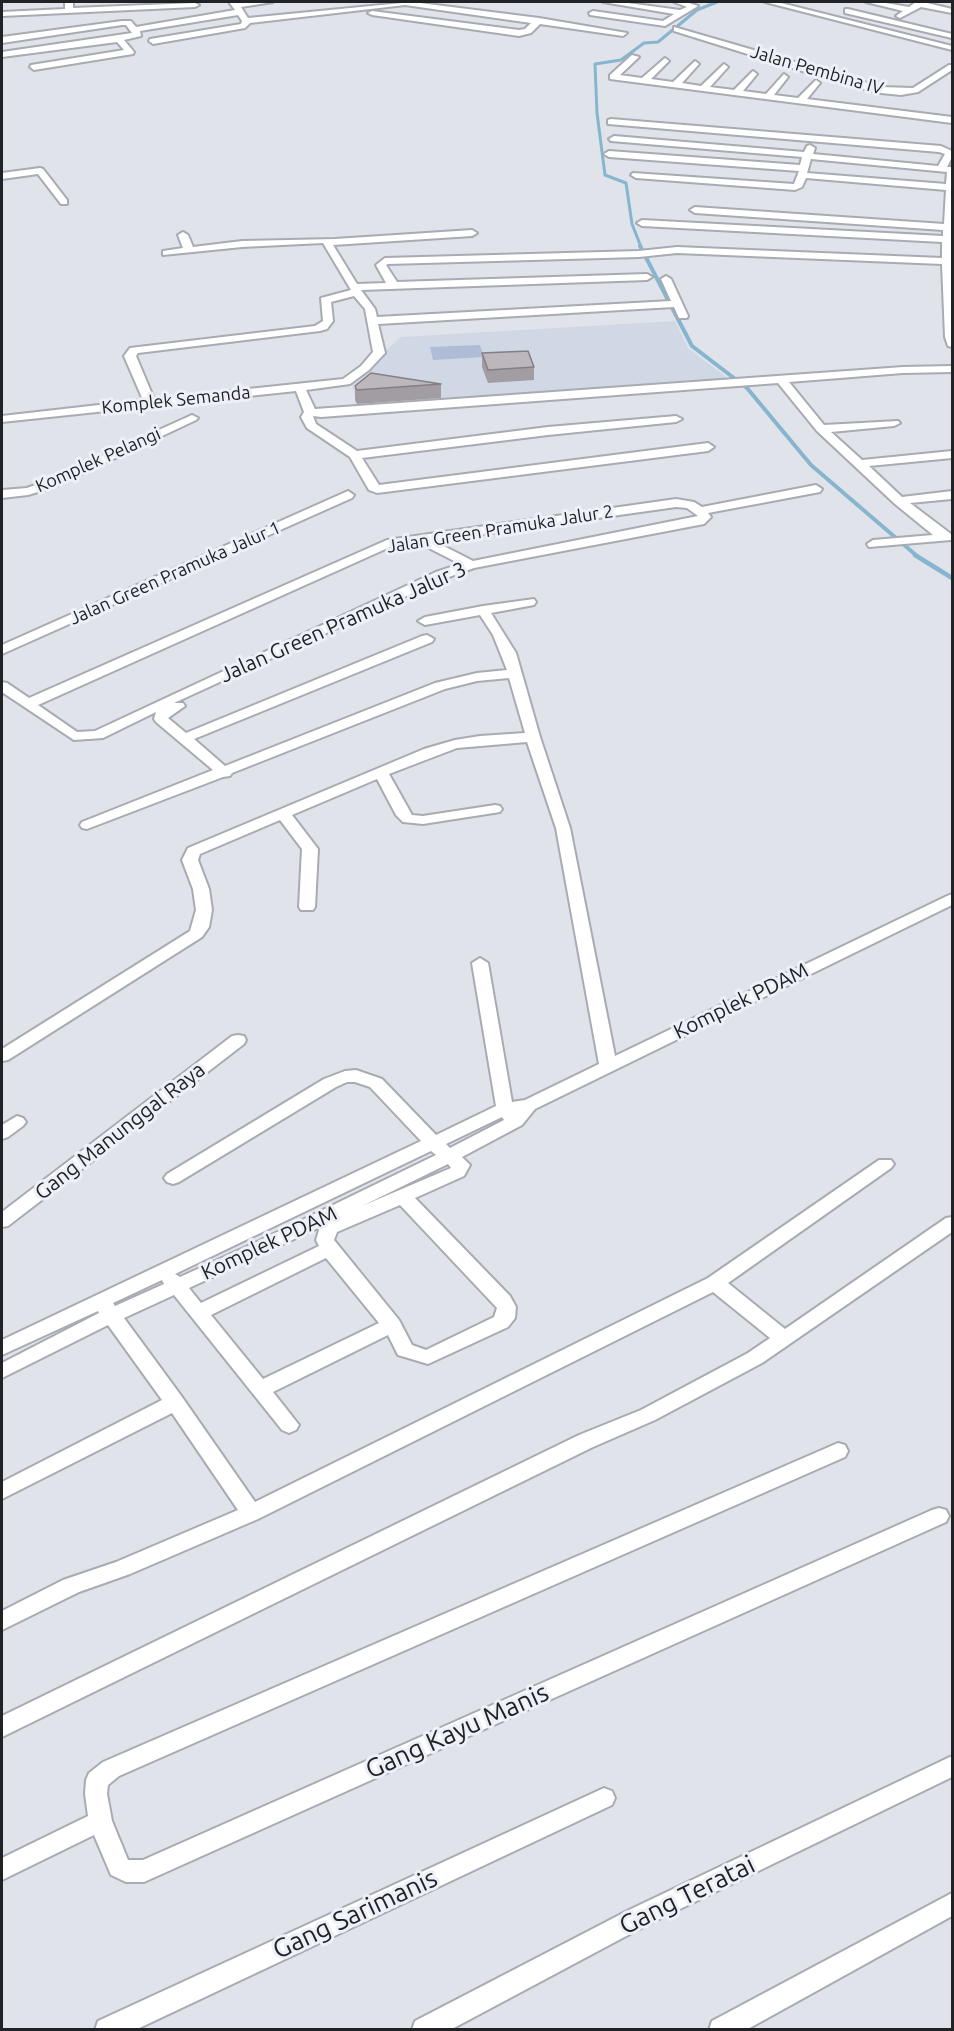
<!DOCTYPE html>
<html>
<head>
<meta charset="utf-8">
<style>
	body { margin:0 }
	#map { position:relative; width:954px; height:2031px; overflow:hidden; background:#e0e3ea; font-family:Ubuntu,sans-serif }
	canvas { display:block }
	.frame { position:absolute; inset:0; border:3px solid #212225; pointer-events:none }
</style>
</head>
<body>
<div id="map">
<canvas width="954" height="2031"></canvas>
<div class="frame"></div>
</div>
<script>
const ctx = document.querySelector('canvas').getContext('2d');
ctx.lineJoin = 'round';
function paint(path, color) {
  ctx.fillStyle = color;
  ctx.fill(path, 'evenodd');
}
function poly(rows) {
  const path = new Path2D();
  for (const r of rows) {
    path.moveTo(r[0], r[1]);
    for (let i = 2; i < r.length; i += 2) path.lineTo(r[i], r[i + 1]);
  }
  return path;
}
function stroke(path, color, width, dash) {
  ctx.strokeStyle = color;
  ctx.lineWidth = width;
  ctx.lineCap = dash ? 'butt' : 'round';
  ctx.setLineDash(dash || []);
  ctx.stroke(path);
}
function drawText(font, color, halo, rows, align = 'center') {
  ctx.font = font + ' Ubuntu,sans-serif';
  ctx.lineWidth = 6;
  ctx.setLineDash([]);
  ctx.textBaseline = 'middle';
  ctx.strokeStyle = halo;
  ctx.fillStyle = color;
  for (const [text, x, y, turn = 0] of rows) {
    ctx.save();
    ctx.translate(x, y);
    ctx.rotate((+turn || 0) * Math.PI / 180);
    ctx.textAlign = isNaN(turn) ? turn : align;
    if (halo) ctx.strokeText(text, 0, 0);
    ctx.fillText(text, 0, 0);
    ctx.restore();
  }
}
paint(poly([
	[675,321,688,348,734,383,359,410,351,382,401,337]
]), '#d1d8e5');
paint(poly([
	[480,345,484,357,433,360,430,347]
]), '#aebcd8');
stroke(poly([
	[641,247,632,224,626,183,605,175,597,113,595,64,621,60,644,43,658,42,697,10,717,2]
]), '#87b5cf', 3);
stroke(poly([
	[640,246,692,346,747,388,811,465,917,556]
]), '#87b5cf', 4);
stroke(poly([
	[915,555,952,578]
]), '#87b5cf', 4.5);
const street = poly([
	[65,2,73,2,73,8,195,3,199,5,195,7,2,16,2,12,65,9,65,2],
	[229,2,273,2,241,7,248,18,412,2,539,18,627,33,623,36,540,24,531,33,519,36,372,15,368,13,372,11,519,30,525,29,531,23,405,5,250,23,245,28,153,44,149,41,150,39,241,24,242,21,238,15,140,31,141,36,124,40,134,52,133,54,34,70,30,67,31,65,124,50,117,42,2,57,2,52,132,33,126,25,122,25,2,43,2,37,122,21,131,21,136,27,235,10,229,2],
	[603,2,620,2,680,10,687,7,674,2,686,2,698,6,665,26,590,15,589,13,593,11,663,21,674,14,603,2],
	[765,2,777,2,952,46,952,50,765,2],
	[866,2,880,2,909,7,916,2,928,2,927,3,952,9,952,13,921,7,900,18,896,16,903,11,866,2],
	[848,9,952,34,952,38,845,13,845,9,848,9],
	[674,27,881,87,913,88,949,65,952,65,952,70,918,92,901,95,881,93,844,84,674,31,674,27],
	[632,55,639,57,620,75,642,78,665,58,669,61,651,79,673,82,695,61,699,64,682,83,701,86,724,64,728,67,710,87,734,90,753,71,757,74,743,91,766,94,784,74,788,77,774,95,798,98,816,80,820,83,807,99,952,117,952,123,610,79,610,75,632,55],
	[611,119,941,146,952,151,952,157,947,167,952,167,952,347,948,346,945,337,942,264,677,253,639,257,388,264,386,265,397,282,647,274,652,277,647,280,361,290,375,309,377,317,671,301,661,279,666,276,671,279,688,316,687,318,679,318,674,307,378,324,385,353,383,355,369,370,350,384,306,390,315,409,903,367,952,366,952,372,903,373,789,382,824,425,898,421,900,423,894,426,831,432,862,460,952,451,952,458,869,466,902,497,952,491,952,499,910,503,951,534,951,540,869,547,867,544,873,540,933,535,895,504,817,431,778,383,321,417,313,416,316,424,357,451,548,427,676,416,682,419,676,422,548,435,362,458,379,485,708,443,714,447,708,451,377,493,369,490,350,457,307,428,301,417,304,412,296,391,2,422,2,416,143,400,124,356,130,348,315,326,323,321,321,298,351,290,323,243,242,247,163,255,163,251,183,248,178,235,183,232,188,235,193,247,242,241,335,239,472,230,477,233,472,236,333,245,357,284,386,283,376,265,385,258,639,251,677,247,942,258,942,242,642,226,637,223,642,220,943,236,943,230,695,213,690,210,695,207,944,224,946,190,806,178,802,187,795,190,636,178,631,175,633,173,794,184,799,171,609,157,604,154,609,151,800,165,802,157,611,141,609,139,614,136,804,152,807,146,810,145,815,148,813,154,938,166,945,154,939,152,608,124,608,120,611,119],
	[811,159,947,172,946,184,807,173,811,159],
	[354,296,365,309,373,352,361,366,343,379,154,399,136,356,138,353,320,331,327,329,333,321,331,302,354,296],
	[40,168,43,169,67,200,67,204,61,204,38,174,2,179,2,173,40,168],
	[192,415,198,418,196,420,54,487,28,495,2,498,2,490,27,488,46,481,192,415],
	[816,485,822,489,820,492,708,513,711,517,704,524,474,568,446,578,174,703,183,703,185,706,168,718,186,733,422,636,427,635,434,639,432,642,194,739,225,766,435,683,477,673,507,670,493,635,480,615,425,625,418,621,425,617,483,606,534,599,536,602,534,605,491,613,516,653,540,737,570,828,615,1056,947,896,952,894,952,905,535,1109,522,1125,462,1157,470,1165,464,1176,415,1198,510,1296,516,1307,515,1318,508,1327,428,1364,398,1355,388,1335,273,1392,299,1425,296,1430,289,1433,282,1430,174,1295,124,1318,182,1397,255,1502,708,1278,879,1160,891,1160,894,1164,891,1168,728,1283,785,1329,946,1218,952,1217,952,1232,762,1363,655,1420,593,1447,2,1737,2,1716,579,1435,641,1410,748,1353,770,1338,713,1292,258,1519,130,1574,79,1592,2,1630,2,1611,63,1580,116,1562,238,1510,172,1413,2,1499,2,1482,162,1400,108,1325,2,1378,2,1363,99,1313,98,1311,2,1355,2,1340,421,1141,370,1087,355,1082,347,1082,336,1087,179,1182,173,1184,167,1182,164,1178,167,1174,324,1079,345,1071,356,1070,382,1079,436,1135,496,1106,472,963,480,958,488,963,512,1102,525,1100,599,1064,556,828,527,742,457,748,389,774,412,815,423,816,495,805,500,806,502,809,500,812,423,824,403,822,396,815,377,779,292,815,318,849,315,907,313,910,301,910,299,907,302,849,280,820,200,854,198,860,209,889,212,910,209,927,202,937,8,1060,2,1061,2,1049,190,931,196,910,193,889,182,860,188,848,424,749,455,740,480,736,525,733,509,678,477,681,445,689,232,773,230,776,223,777,87,829,82,828,80,825,82,822,213,770,156,722,154,719,156,712,103,738,74,740,2,692,2,682,7,683,29,698,387,540,676,499,694,502,702,507,816,485],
	[676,507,687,508,698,516,473,561,434,541,676,507],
	[419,543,460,564,436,572,95,731,77,732,38,705,390,547,419,543],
	[502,1117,504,1120,450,1148,446,1144,502,1117],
	[431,1151,436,1155,259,1241,180,1277,175,1274,431,1151],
	[448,1164,451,1168,362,1206,448,1164],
	[400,1205,497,1308,494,1317,426,1350,412,1345,399,1320,334,1240,337,1232,400,1205],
	[320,1227,316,1240,319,1246,201,1303,189,1288,320,1227],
	[326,1258,379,1323,263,1379,211,1315,326,1258],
	[162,1280,164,1284,115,1306,113,1303,162,1280],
	[348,491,354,495,352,498,2,654,2,645,348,491],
	[238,1035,244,1036,246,1040,244,1044,8,1226,2,1227,2,1212,232,1036,238,1035],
	[17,1116,23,1118,26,1122,23,1126,8,1137,2,1139,2,1125,17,1116],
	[838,1443,845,1445,848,1451,845,1457,119,1776,108,1785,107,1794,112,1821,128,1860,143,1860,932,1510,939,1508,946,1510,949,1516,946,1522,144,1882,126,1882,111,1875,94,1835,2,1880,2,1858,88,1816,85,1794,86,1780,89,1773,103,1762,838,1443],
	[952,1756,952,1777,645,1926,450,2030,412,2030,415,2021,629,1910,952,1756],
	[604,1788,612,1791,615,1798,612,1805,135,2030,95,2030,98,2021,604,1788],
	[952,1893,952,1916,746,2030,709,2030,712,2021,952,1893]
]);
stroke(street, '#a8abb2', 4);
paint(street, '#fff');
paint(poly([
	[482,353,534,367,534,380,488,383,482,367],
	[441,384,441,398,357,404,355,400,355,386]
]), '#a19da3');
const building = poly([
	[528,351,534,367,488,370,482,353,528,351],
	[371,373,441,384,357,390,355,386,371,373]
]);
paint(building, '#bbb7bd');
stroke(building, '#838084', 1.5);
drawText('18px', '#212225', '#edf0f8', [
	["Jalan Pembina IV",817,70,16],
	["Komplek Semanda",176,400,-6],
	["Komplek Pelangi",98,460,-24],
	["Jalan Green Pramuka Jalur 2",500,529,-9],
	["Jalan Green Pramuka Jalur 1",175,573,-24]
]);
drawText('21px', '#212225', '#edf0f8', [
	["Jalan Green Pramuka Jalur 3",343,622,-24],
	["Komplek PDAM",741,1001,-26],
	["Gang Manunggal Raya",120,1131,-38],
	["Komplek PDAM",269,1243,-25]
]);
drawText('26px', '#212225', '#edf0f8', [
	["Gang Kayu Manis",457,1731,-24],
	["Gang Teratai",687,1895,-26],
	["Gang Sarimanis",355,1914,-25]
]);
</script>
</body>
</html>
